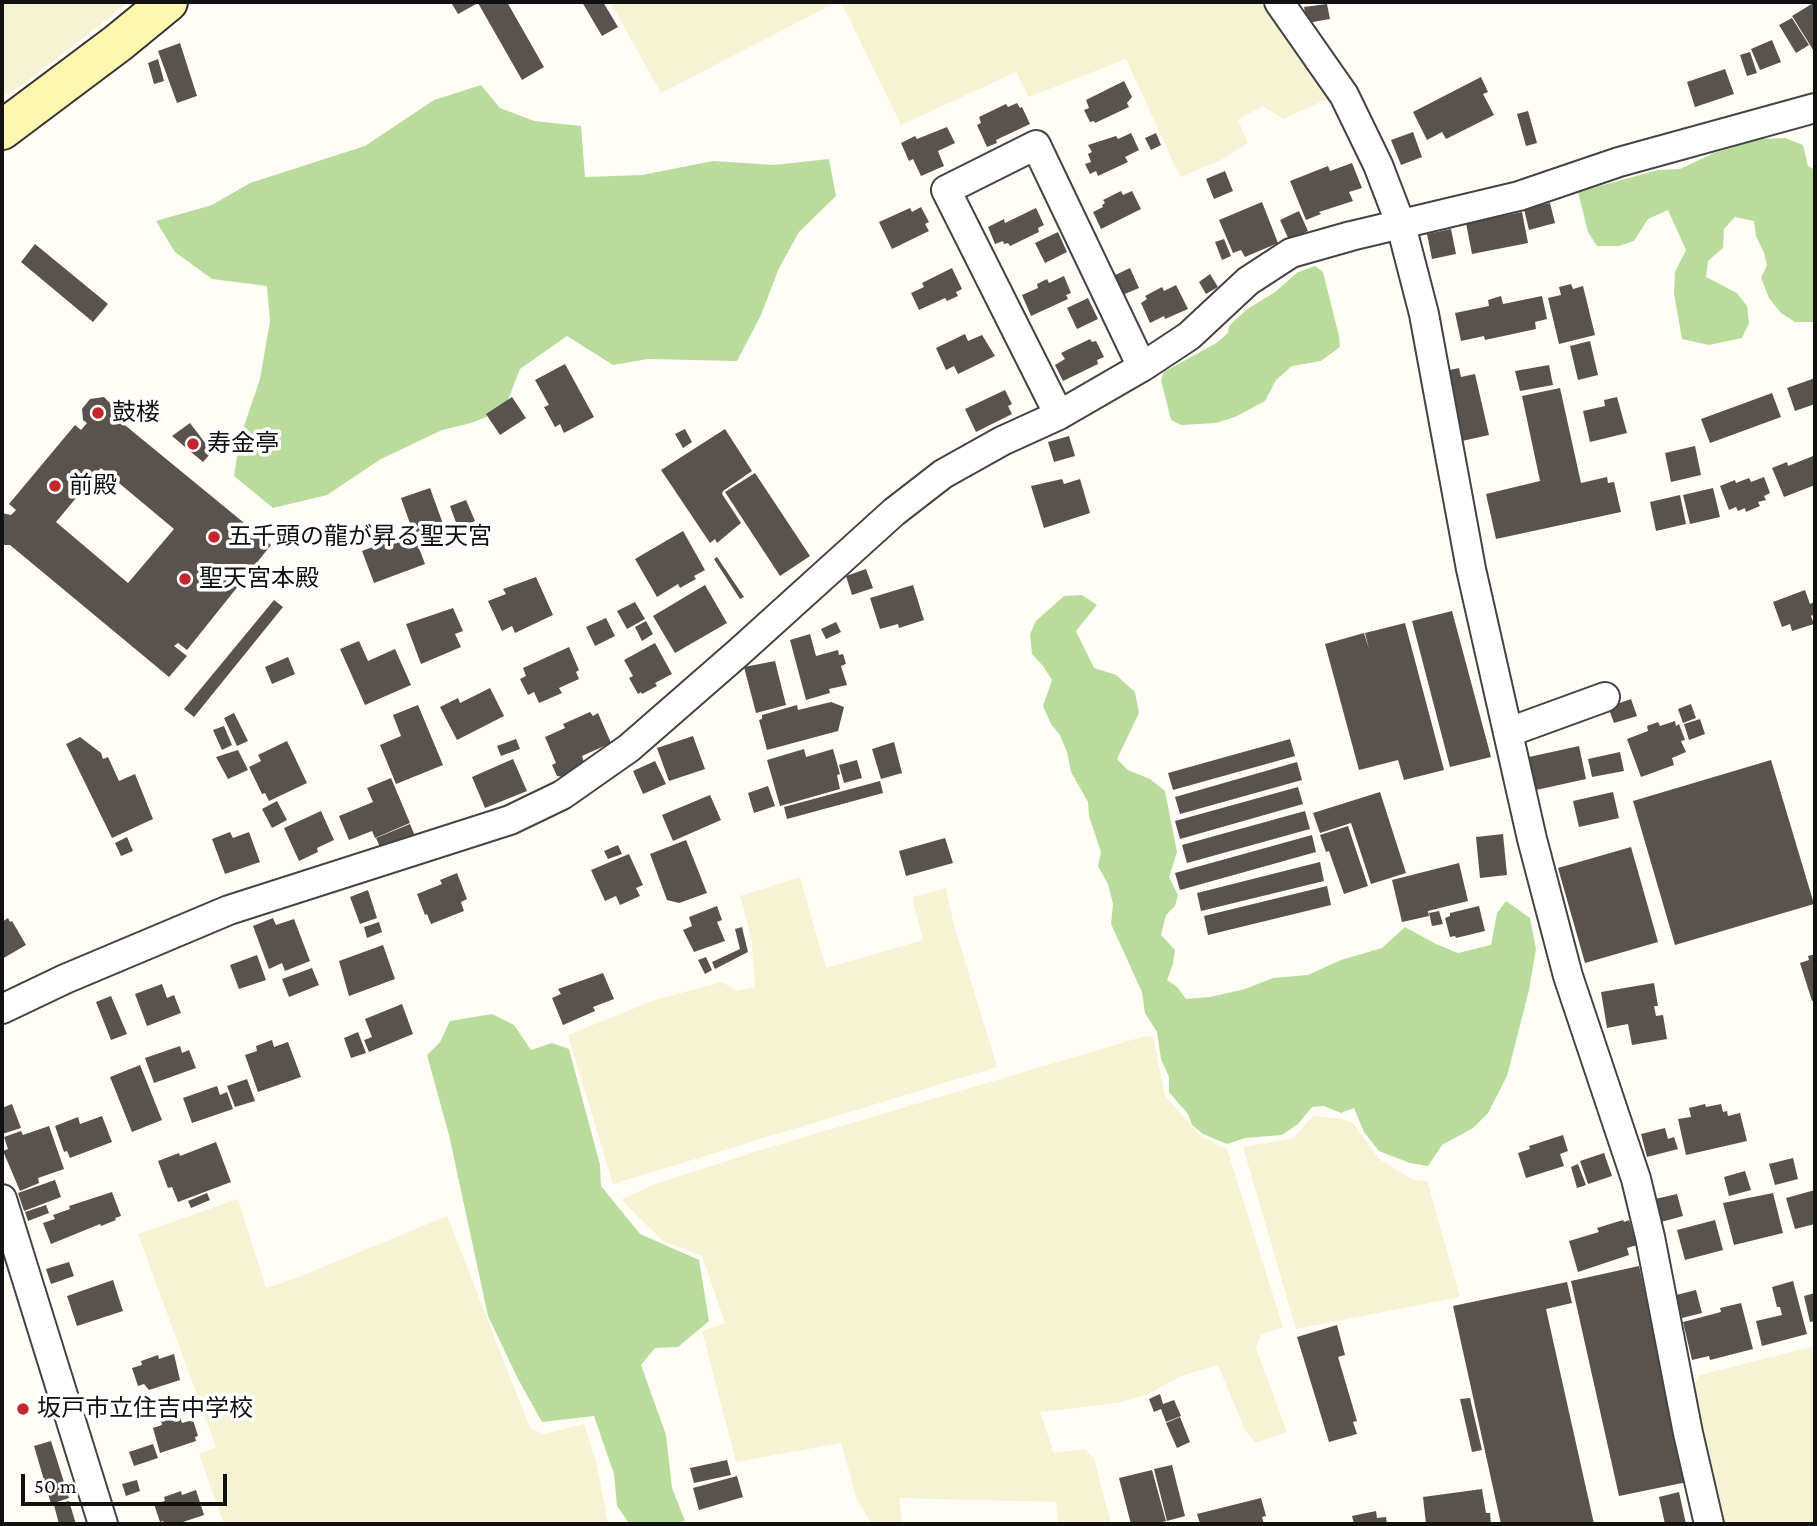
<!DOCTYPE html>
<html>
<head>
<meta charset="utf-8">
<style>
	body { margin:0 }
	#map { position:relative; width:1817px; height:1526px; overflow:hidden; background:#fffdf5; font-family:"Crimson Pro",serif }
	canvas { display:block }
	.frame { position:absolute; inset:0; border:4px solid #111; pointer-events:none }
	.scale { position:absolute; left:21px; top:1474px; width:206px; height:32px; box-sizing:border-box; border:4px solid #111; border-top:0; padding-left:9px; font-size:21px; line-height:24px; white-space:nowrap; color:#111; -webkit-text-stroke:5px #fff; paint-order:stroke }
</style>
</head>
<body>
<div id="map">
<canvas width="1817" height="1526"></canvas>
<div class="frame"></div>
<div class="scale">50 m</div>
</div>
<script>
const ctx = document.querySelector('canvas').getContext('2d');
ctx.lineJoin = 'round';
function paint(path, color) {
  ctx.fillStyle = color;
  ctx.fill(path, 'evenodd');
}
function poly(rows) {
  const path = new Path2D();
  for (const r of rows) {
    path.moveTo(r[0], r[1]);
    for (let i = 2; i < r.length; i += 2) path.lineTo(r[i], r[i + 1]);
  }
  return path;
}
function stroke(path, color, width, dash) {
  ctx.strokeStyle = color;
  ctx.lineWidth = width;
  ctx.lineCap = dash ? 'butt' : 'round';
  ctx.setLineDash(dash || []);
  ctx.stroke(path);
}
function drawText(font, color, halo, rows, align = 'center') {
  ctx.font = font + ' "Crimson Pro","Noto Sans JP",serif';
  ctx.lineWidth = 7;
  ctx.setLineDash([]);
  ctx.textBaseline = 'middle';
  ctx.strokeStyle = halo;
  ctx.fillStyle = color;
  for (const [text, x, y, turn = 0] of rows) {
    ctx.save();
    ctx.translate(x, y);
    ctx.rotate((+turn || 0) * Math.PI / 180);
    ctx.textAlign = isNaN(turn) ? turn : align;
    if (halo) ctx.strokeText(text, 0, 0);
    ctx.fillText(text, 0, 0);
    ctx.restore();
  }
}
paint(poly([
	[2,2,129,2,29,80,2,98],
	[610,2,837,2,661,93],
	[841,2,1260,2,1330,98,1283,119,1263,106,1238,120,1248,143,1221,160,1180,177,1126,59,1029,97,1016,72,901,125],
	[800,877,826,968,923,940,912,897,946,888,954,925,997,1067,613,1184,568,1035,655,1000,722,982,737,991,755,987,751,938,740,896],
	[1153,1036,1165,1096,1201,1136,1227,1149,1283,1327,1261,1335,1256,1348,1287,1432,1255,1443,1245,1430,1218,1365,1181,1376,1146,1395,1117,1403,1040,1412,1054,1453,1085,1449,1094,1458,1111,1524,1058,1524,1056,1502,899,1498,903,1524,872,1524,857,1500,841,1443,736,1462,702,1331,725,1323,702,1256,662,1240,621,1200,652,1185,764,1149,1142,1037],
	[1313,1116,1342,1119,1353,1123,1379,1159,1413,1180,1427,1181,1460,1297,1296,1329,1243,1147,1294,1138],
	[238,1199,266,1288,299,1277,447,1216,530,1428,544,1434,584,1424,597,1465,608,1524,224,1524,199,1454,216,1447,138,1234],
	[1815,1346,1815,1524,1722,1524,1693,1387,1700,1375]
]), '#f6f3d4');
paint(poly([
	[481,85,500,108,534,121,581,126,585,177,642,175,713,161,774,165,829,159,836,196,799,232,779,268,761,315,737,361,648,359,613,365,567,336,520,369,504,410,471,423,442,430,381,459,327,495,273,508,234,476,240,438,260,379,270,321,267,286,212,279,175,252,156,221,212,205,250,183,365,146,434,100],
	[1785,138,1803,145,1808,166,1815,170,1815,322,1795,322,1781,313,1769,298,1761,278,1767,265,1764,253,1756,236,1754,221,1735,217,1724,229,1723,248,1708,261,1706,277,1737,293,1747,306,1749,323,1742,338,1709,345,1682,339,1674,294,1675,272,1686,250,1668,210,1648,219,1634,241,1619,246,1597,246,1588,232,1578,192,1658,170,1680,169,1714,153,1760,139],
	[1315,266,1323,272,1339,336,1340,347,1321,361,1292,366,1276,380,1265,401,1235,417,1216,423,1181,425,1171,420,1161,380,1164,372,1218,342,1228,333,1229,326,1246,310,1275,292,1298,272],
	[1082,595,1097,605,1076,631,1094,668,1116,675,1135,692,1139,713,1117,759,1128,770,1150,779,1165,791,1177,852,1169,877,1178,895,1175,906,1166,915,1161,935,1175,950,1173,964,1167,980,1177,987,1186,999,1210,997,1245,989,1273,978,1308,975,1341,960,1382,948,1405,927,1436,944,1458,953,1491,945,1497,913,1506,901,1530,918,1536,949,1529,990,1507,1076,1488,1113,1473,1128,1442,1145,1428,1166,1410,1163,1379,1151,1364,1132,1354,1108,1341,1113,1324,1106,1312,1107,1298,1124,1282,1135,1245,1138,1227,1144,1203,1134,1192,1125,1188,1114,1169,1092,1169,1077,1161,1059,1157,1032,1145,1013,1142,992,1111,924,1113,904,1108,884,1098,866,1101,852,1089,816,1088,802,1071,772,1067,752,1060,735,1051,724,1043,706,1052,680,1043,666,1032,654,1030,634,1036,621,1064,596],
	[492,1014,514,1025,531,1050,552,1043,569,1049,600,1165,601,1186,640,1234,699,1260,709,1321,678,1347,655,1348,641,1365,666,1435,672,1488,685,1521,667,1524,629,1523,617,1506,614,1474,594,1416,542,1422,518,1379,488,1316,449,1135,427,1055,440,1042,450,1021]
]), '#b9dc9c');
paint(poly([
	[456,2,507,2,544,67,522,80,478,3,458,14,452,4],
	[582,2,603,2,618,27,602,36],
	[1815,2,1815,53,1792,16],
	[1327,4,1330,19,1307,23,1304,7],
	[1792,18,1809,45,1796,53,1779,25],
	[1772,40,1781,62,1760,70,1751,49],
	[180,43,197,96,177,103,158,51],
	[1750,52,1757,73,1747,76,1740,55],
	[158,59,164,81,154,84,148,63],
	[1725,69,1734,94,1695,107,1687,82],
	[1481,77,1488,92,1483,94,1494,115,1446,139,1442,132,1427,140,1413,112],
	[1124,81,1132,97,1127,103,1129,107,1095,123,1094,121,1090,122,1084,110,1089,108,1086,100],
	[1017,103,1020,108,1022,107,1030,124,996,140,997,143,987,147,977,125,981,123,979,117,1006,104,1008,107],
	[1528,111,1537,143,1526,146,1517,114],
	[947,127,955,143,938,151,944,166,921,176,913,159,909,161,901,143,915,136,917,139],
	[1413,132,1422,157,1401,165,1391,140],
	[1131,133,1139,150,1125,157,1128,162,1098,176,1096,171,1090,174,1085,164,1091,162,1088,154,1092,152,1088,145,1116,136,1118,139],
	[1156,133,1161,145,1151,150,1145,138],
	[1352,163,1362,188,1349,192,1353,201,1319,212,1321,214,1306,220,1290,181,1328,166,1330,171],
	[1225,171,1233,191,1214,199,1206,179],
	[1121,191,1123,195,1132,191,1141,209,1101,229,1093,212,1103,207,1102,205,1105,203,1103,200],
	[1262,202,1278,243,1245,257,1241,250,1233,253,1219,220],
	[1550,203,1555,223,1529,230,1524,209],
	[921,207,929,222,925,224,929,231,892,249,879,222,910,208,912,212],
	[1036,208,1044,225,1038,228,1039,232,1010,246,1008,243,1004,244,1003,241,995,244,988,227,1004,219,1005,223],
	[1299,211,1308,231,1289,240,1280,220],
	[1522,212,1528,243,1472,254,1466,223],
	[1451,229,1456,254,1432,259,1427,234],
	[1058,232,1067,252,1045,263,1035,243],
	[1224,239,1231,256,1222,260,1215,242],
	[35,244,108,304,93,322,21,262],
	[952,268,962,289,956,292,958,296,947,301,945,298,919,310,911,293,924,287,922,283],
	[1130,268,1139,288,1120,296,1111,277],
	[1210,274,1218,287,1206,294,1199,282],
	[1064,276,1071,293,1066,295,1068,299,1031,316,1022,295,1038,288,1037,284,1047,279,1049,283],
	[1571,284,1573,289,1583,286,1595,335,1559,344,1548,298,1561,295,1559,287],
	[1176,285,1188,309,1165,319,1164,316,1150,323,1141,303,1147,299,1145,296,1162,287,1164,291],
	[1501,296,1503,304,1542,296,1547,319,1535,322,1536,329,1485,340,1484,336,1461,341,1455,313,1489,306,1488,300],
	[1088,298,1098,319,1077,329,1067,308],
	[965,334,968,341,982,335,995,356,958,374,954,366,946,370,936,348],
	[1090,339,1092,342,1096,341,1104,357,1097,360,1098,364,1063,381,1055,365,1065,359,1061,353],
	[1590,341,1598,375,1578,380,1570,346],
	[565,364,594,417,564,433,560,424,555,427,544,407,549,405,535,380],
	[1549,365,1553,385,1520,391,1515,371],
	[1459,368,1461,377,1475,374,1489,435,1462,441,1445,371],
	[1815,378,1815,404,1795,411,1787,388],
	[1560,388,1581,483,1607,477,1608,483,1614,482,1621,512,1496,539,1486,494,1540,481,1522,396],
	[1005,390,1012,404,1008,406,1012,414,976,432,965,409],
	[1772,393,1781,417,1710,443,1701,419],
	[104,397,114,407,115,417,271,545,187,650,178,643,174,646,187,656,169,677,10,545,2,545,2,513,11,515,16,510,9,504,75,425,81,430,87,423,83,420,82,409,90,399],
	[101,468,174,529,128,583,56,522],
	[512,397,526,418,500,435,486,414],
	[1617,397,1627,433,1590,442,1583,411,1605,406,1604,400],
	[190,423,212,452,203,462,172,436],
	[685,429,692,442,683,448,675,434],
	[725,429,752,471,723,491,722,494,741,523,717,543,715,539,710,543,661,470],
	[1069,436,1075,456,1054,462,1048,442],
	[1695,446,1701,475,1671,482,1665,453],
	[1813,456,1815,463,1815,485,1784,497,1772,468,1787,462,1788,466],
	[755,473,810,556,780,576,725,492],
	[1764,477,1770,493,1764,496,1766,500,1758,502,1760,506,1746,512,1745,508,1738,511,1736,507,1729,510,1720,486,1735,480,1736,483,1749,478,1751,482],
	[1062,479,1064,484,1080,479,1090,513,1044,528,1031,486],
	[430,488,443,524,414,535,425,564,374,583,362,551,413,532,401,498],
	[1713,488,1720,517,1690,524,1683,495],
	[1680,495,1686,524,1656,531,1650,502],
	[466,500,475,521,458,528,450,506],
	[683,531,705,570,694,576,696,579,680,588,678,584,657,597,635,559],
	[717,557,744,597,740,599,714,559],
	[866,569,873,588,852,595,846,576],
	[536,577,553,615,515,633,512,626,502,631,488,601,506,594,503,589],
	[705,585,727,623,675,653,653,616],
	[913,585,924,620,899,628,898,624,880,629,870,598],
	[1805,590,1810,604,1814,602,1815,607,1815,614,1811,616,1814,624,1792,631,1790,624,1782,627,1773,602],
	[274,600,283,607,194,717,184,709],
	[635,602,645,619,627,629,617,611],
	[453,608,463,631,455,634,461,647,421,664,406,624],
	[1452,611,1491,757,1450,767,1412,621],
	[606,618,615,636,595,646,586,627],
	[646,621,653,634,642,641,635,627],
	[836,622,841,632,826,639,821,629],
	[1405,623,1444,770,1404,780,1398,760,1359,770,1325,644,1364,633,1369,649,1365,633],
	[810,634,816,656,838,650,839,655,843,654,846,664,841,666,847,685,829,689,830,693,806,700,790,640],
	[359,641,368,661,395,649,411,685,365,705,340,649],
	[655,643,672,674,655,683,657,686,642,694,641,692,638,694,629,678,633,676,624,660],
	[569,647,579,670,576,672,579,679,559,688,562,693,539,703,534,692,528,695,520,679,526,676,523,668],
	[288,657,295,674,272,684,265,667],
	[775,661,786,705,756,713,744,667],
	[490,688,504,716,457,740,440,707,458,698,460,703],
	[1631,699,1637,716,1614,723,1608,707],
	[831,702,844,707,838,731,767,750,759,720,762,719,762,715,797,705,798,710],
	[1691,704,1696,718,1683,723,1678,709],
	[418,705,443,765,396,784,380,745,401,736,393,715],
	[590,712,593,716,598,713,611,743,582,756,584,762,564,777,557,776,552,765,556,763,545,737,565,728,563,724],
	[234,713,248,741,237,746,224,718],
	[1700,719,1705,734,1689,740,1684,724],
	[1675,721,1676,726,1679,724,1685,740,1681,741,1686,752,1672,758,1674,765,1641,777,1627,739,1648,731,1647,726,1658,722,1660,726],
	[224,726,232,745,222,750,213,730],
	[693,736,705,769,669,781,657,748],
	[80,737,101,753,103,759,108,757,119,781,135,774,153,819,112,838,66,744],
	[516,739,520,749,501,756,497,746],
	[1290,739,1295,756,1173,790,1168,773],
	[287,741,307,783,269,801,265,793,262,794,249,767,261,761,258,755],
	[894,742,902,773,881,779,872,749],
	[1579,746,1586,779,1536,790,1529,757],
	[804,749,806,757,833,749,840,774,837,775,840,789,780,806,767,760],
	[238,750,248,770,228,779,216,757],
	[1620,752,1624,771,1592,777,1588,759],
	[513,759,527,791,485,808,472,777],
	[857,760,862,778,844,783,839,765],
	[1771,760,1814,904,1675,945,1633,801],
	[655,761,666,784,643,794,633,771],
	[1297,762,1302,780,1180,814,1175,797],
	[391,778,410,823,375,838,372,831,349,840,339,816,373,802,367,788],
	[880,781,883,793,787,819,784,807],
	[768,786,775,806,754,813,748,793],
	[1298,787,1303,804,1180,839,1175,821],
	[1380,792,1406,873,1371,884,1351,823,1320,833,1313,813],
	[1613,792,1619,818,1579,827,1573,801],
	[710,795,721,820,673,841,662,815],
	[277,801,287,820,272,828,262,809],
	[321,811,334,840,317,848,318,852,299,861,284,828],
	[1305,811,1310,829,1187,863,1182,845],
	[410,824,415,836,380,847,376,838],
	[1348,826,1368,886,1344,894,1329,851,1326,852,1320,835],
	[230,832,233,838,249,832,260,862,225,874,212,839],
	[1503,834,1507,875,1480,878,1476,837],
	[1312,835,1316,852,1180,890,1175,873],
	[127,837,133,851,121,856,115,843],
	[945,838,953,863,906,876,899,851],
	[686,840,707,893,679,903,667,900,650,854],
	[618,845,622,854,608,859,604,851],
	[1631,847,1658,942,1585,963,1558,868],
	[629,854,643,885,636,888,640,896,620,905,616,896,605,901,591,870],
	[1320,862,1324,881,1201,911,1197,893],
	[1459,863,1468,901,1428,911,1429,916,1402,922,1392,880],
	[457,873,467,899,461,902,464,911,431,924,427,914,425,915,417,894,442,884,440,880],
	[1327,886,1331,905,1208,935,1204,916],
	[368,890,377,918,360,924,350,897],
	[717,906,722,920,717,922,725,941,694,952,683,930,692,926,689,917],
	[1479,906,1485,931,1456,938,1455,936,1450,937,1445,918,1450,916,1450,913],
	[1439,911,1443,924,1432,926,1429,913],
	[8,918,10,922,12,921,26,945,2,959,2,922],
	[273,918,276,925,294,919,310,961,285,971,282,963,269,969,253,926],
	[379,922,382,932,367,938,364,927],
	[742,927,748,952,715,969,712,962,740,949,735,929],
	[383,945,395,979,349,996,339,961],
	[1815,954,1815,1000,1812,1001,1800,963,1809,960,1808,956],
	[257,955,266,980,239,989,230,965],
	[706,957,712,970,705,974,698,960],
	[312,968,319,985,289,997,282,979],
	[603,973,614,999,593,1007,595,1011,563,1025,552,998,561,994,558,989],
	[1654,983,1658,1006,1654,1006,1656,1016,1663,1015,1667,1039,1632,1045,1628,1024,1607,1028,1601,992],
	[162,984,167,998,174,995,181,1013,147,1026,135,994],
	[111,996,127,1034,111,1040,96,1002],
	[402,1004,413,1034,369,1052,364,1040,372,1037,365,1019],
	[358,1032,366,1053,351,1058,344,1038],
	[272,1040,274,1047,288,1042,301,1077,258,1092,245,1055,257,1051,256,1046],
	[180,1046,182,1053,189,1050,196,1068,154,1083,145,1058],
	[140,1065,162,1120,132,1132,110,1077],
	[247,1079,255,1101,235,1107,227,1086],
	[217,1086,220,1095,227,1092,233,1109,192,1123,183,1098],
	[12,1104,21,1128,2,1134,2,1108],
	[1705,1104,1706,1107,1721,1104,1723,1112,1727,1111,1728,1116,1740,1113,1747,1141,1686,1155,1678,1119,1691,1117,1689,1108],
	[102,1116,112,1142,70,1158,67,1151,64,1152,55,1126,78,1117,80,1124],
	[49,1126,64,1169,38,1178,39,1183,20,1191,3,1151,8,1149,4,1137,21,1131,23,1135],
	[1665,1128,1668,1139,1674,1137,1678,1149,1647,1157,1641,1134],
	[1563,1135,1568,1151,1560,1154,1564,1166,1526,1178,1518,1153,1530,1149,1529,1146],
	[216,1142,231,1182,178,1202,172,1187,168,1188,158,1161,179,1153,180,1156],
	[1604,1153,1612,1176,1588,1184,1580,1161],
	[1793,1158,1798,1179,1775,1185,1769,1164],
	[1578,1164,1586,1185,1577,1188,1571,1167],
	[1745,1171,1751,1190,1729,1196,1724,1177],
	[55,1180,61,1197,24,1211,18,1193],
	[1815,1190,1815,1224,1795,1229,1786,1198],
	[112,1192,121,1216,115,1218,116,1220,101,1226,100,1224,51,1244,43,1223,55,1219,53,1215,70,1209,69,1206],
	[207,1193,210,1200,191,1208,188,1201],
	[1773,1193,1783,1233,1734,1245,1723,1203],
	[1677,1194,1683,1216,1661,1222,1655,1199],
	[46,1205,49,1213,28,1221,25,1212],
	[1623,1220,1624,1222,1629,1220,1637,1245,1627,1248,1629,1255,1578,1272,1569,1241,1599,1232,1597,1228],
	[1715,1220,1723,1250,1685,1260,1677,1230],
	[69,1262,74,1276,51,1284,46,1269],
	[1639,1266,1687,1482,1619,1496,1571,1281],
	[113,1280,123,1311,77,1326,67,1296],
	[1793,1281,1807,1334,1762,1346,1756,1321,1782,1315,1780,1307,1777,1307,1772,1287],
	[1567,1282,1572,1303,1546,1309,1594,1524,1501,1524,1453,1306],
	[1696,1290,1702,1313,1682,1318,1676,1295],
	[1815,1293,1815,1321,1810,1322,1804,1296],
	[1741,1303,1753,1349,1710,1360,1709,1356,1692,1360,1683,1322,1721,1312,1720,1308],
	[1337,1325,1345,1355,1338,1357,1357,1421,1353,1422,1357,1434,1329,1442,1297,1337],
	[174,1354,180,1380,149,1390,144,1384,138,1386,132,1368,142,1365,141,1361,158,1355,159,1359],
	[1160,1394,1163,1404,1174,1400,1181,1416,1166,1422,1161,1409,1154,1412,1149,1399],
	[1470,1398,1482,1450,1472,1452,1460,1399],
	[179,1415,182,1423,193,1420,198,1436,195,1437,196,1441,160,1453,153,1428,162,1425,161,1421],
	[1180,1417,1190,1442,1177,1448,1166,1423],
	[51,1441,69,1498,51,1504,34,1446],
	[153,1444,158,1458,134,1466,129,1452],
	[727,1460,731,1475,694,1483,690,1468],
	[1172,1465,1185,1516,1167,1521,1154,1469],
	[1152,1470,1166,1521,1156,1524,1131,1524,1119,1478],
	[737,1476,743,1497,699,1510,693,1488],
	[137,1480,140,1491,126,1496,122,1484],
	[1482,1489,1486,1513,1490,1513,1491,1524,1426,1524,1423,1497],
	[196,1490,204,1515,177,1524,165,1524,163,1521,160,1522,154,1504,165,1501,164,1497,181,1491,182,1495],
	[1679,1492,1686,1524,1665,1524,1659,1497],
	[1261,1498,1266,1516,1262,1517,1264,1524,1200,1524,1197,1514],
	[69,1501,76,1524,59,1524,54,1505],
	[1376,1511,1377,1518,1386,1517,1387,1524,1354,1524,1352,1516]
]), '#5a524d');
const street = poly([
	[1279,2,1344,95,1378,165,1401,225,1424,314,1471,569,1532,839,1568,976,1636,1179,1650,1237,1688,1433,1709,1524],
	[1059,415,946,190,1036,145,1142,367],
	[1509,732,1605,697],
	[2,1009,65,979,229,910,510,820,562,795,629,748,738,653,894,512,943,474,1002,441,1059,415,1142,367,1189,336,1248,281,1291,253,1351,236,1519,196,1619,162,1815,108],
	[2,1199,103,1524]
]);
const secondary = poly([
	[2,130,118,43,168,2]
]);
stroke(street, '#444', 32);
stroke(secondary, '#333', 42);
stroke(street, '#fff', 28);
stroke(secondary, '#fff6b0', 38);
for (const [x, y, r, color] of [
	[98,413,7,"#c4262e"],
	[193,444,7,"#c4262e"],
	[55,486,7,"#c4262e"],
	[214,537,7,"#c4262e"],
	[185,579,7,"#c4262e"],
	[23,1409,7,"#c4262e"]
]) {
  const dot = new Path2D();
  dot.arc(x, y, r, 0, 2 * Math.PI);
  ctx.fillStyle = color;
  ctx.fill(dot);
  stroke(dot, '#fff', 2.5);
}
drawText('24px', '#111', '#fff', [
	["鼓楼",112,413],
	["寿金亭",207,444],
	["前殿",69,486],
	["五千頭の龍が昇る聖天宮",228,537],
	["聖天宮本殿",199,579],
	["坂戸市立住吉中学校",37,1409]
], 'left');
</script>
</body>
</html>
